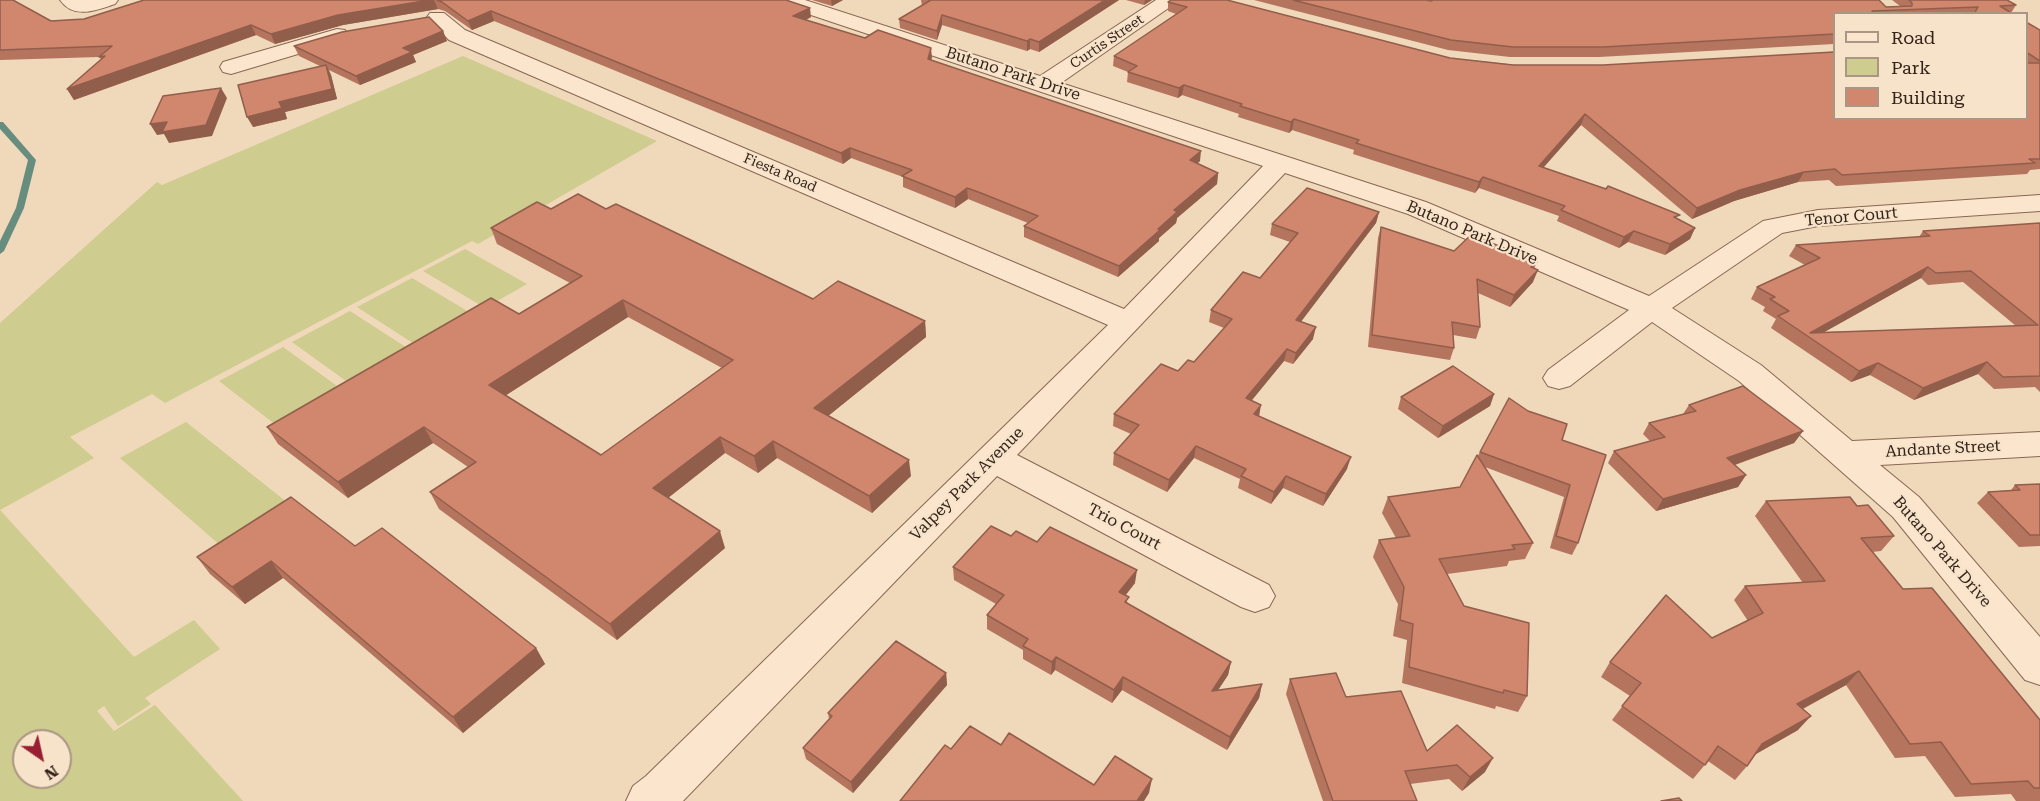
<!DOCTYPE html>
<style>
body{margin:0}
#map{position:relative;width:2040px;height:801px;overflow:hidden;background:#f0d8ba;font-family:"Roboto Serif",serif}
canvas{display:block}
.legend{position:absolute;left:1833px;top:12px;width:195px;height:108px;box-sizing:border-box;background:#f7e3ca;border:2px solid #a99684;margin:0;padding:8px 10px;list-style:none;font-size:18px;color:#35231a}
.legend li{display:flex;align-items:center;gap:12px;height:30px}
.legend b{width:30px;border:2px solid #a99684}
.north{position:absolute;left:12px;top:729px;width:60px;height:60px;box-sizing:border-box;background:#f7e3ca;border:2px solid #a99684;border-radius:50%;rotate:146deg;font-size:16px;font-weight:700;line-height:24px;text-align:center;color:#35231a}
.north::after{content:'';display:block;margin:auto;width:21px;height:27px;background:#992033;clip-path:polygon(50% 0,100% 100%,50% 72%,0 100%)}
</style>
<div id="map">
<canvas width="2040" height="801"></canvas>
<ul class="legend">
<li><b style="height:8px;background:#fbe6cd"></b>Road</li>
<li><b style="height:16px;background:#cecc8e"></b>Park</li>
<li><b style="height:16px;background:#d1876d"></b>Building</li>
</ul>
<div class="north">N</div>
</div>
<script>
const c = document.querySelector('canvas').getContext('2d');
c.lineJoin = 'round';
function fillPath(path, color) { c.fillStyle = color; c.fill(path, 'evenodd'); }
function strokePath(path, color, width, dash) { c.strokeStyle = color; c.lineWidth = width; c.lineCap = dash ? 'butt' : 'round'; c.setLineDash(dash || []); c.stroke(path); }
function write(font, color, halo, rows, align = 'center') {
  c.font = font + ' "Roboto Serif",serif'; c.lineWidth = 4.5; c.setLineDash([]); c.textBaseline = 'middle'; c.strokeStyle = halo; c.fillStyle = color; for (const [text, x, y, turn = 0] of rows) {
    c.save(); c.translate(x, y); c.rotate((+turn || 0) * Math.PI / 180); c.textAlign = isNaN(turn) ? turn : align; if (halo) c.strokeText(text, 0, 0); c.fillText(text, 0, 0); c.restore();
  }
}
fillPath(new Path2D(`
 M463,56l194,85 -179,103 -6,-3 -307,162 -13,-9 -82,43 24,21 -94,52 134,147 60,-37 26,29 -75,49 6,6 -33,22 -14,-20 -7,5 17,20 41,-26 88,96h-243v-478l157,-141 5,3zM24,741h36v36h-36z
 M465,249l62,35 -42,24 -62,-37z
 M412,278l62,37 -55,32 -62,-40z
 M350,311l62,40 -59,35 -61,-44z
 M283,347l61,44 -64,37 -61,-47z
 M186,422l102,81 -68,42 -100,-87z`), '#cecc8e');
fillPath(new Path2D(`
 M0,122h3l33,38 -12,48 -20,43 -4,3v-13l16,-33 12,-48 -28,-31z`), '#668d7e');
const minor = new Path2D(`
 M60,0h58l-3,4c-18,6 -41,16 -55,-4z
 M775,0h30l235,76 116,-76h24l-119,83 365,119 223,94 114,-75 55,-11 222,-15v16l-222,15 -36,7 -110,75 89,57 91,76 188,-9v24l-160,9 39,32 121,140v48l-15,-5 -132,-163 -154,-136 -87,-59 -82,64 -11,3 -11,-3 -5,-8 5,-8 81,-60 -221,-96 -123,-41 -268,282 252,130 6,11 -6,11 -14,5 -14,-5 -244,-131 -314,325h-57l7,-15 13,-10 462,-451 -659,-285 -22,-23 3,-4h14l21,17 659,279 139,-143 -485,-162z
 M337,29l8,1 3,5 -3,5 -114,34 -8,-2 -3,-5 3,-5z`);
strokePath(minor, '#876753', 2);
fillPath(minor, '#fbe6cd');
fillPath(new Path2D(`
 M0,0l51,21 33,-2 59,-19h643l25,17 -5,3 59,18 66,10v12l269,101 -3,3 21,9 -1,11 -40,34 -1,5 -17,15v3l-41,36 -94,-40v-11l4,-3 -60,-24 -13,9 -52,-21v-10l-52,-19 -8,6 -349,-143 -22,9 -27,-19 -7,-2 -95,16 -68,19 -19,-9 -182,65 -7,-11 34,-30 -2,-2 -99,3z
 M812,0h31l-11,6z
 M921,0h198l-80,52 -9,-3 -3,2 -85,-26 -5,15 -37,-12 -1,-9 23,-13z
 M1126,0h26l-8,5z
 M1254,0h172l5,1 455,6 14,-1 -8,-6h115l9,5 -5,8 2,1h-179v30l-235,13h-89l-62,-7z
 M1168,2l282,56 576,60v-96l14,8v139l-10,1 -3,4 -191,12 -7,-6 -31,2 -64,19 -42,18 -111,-94 -38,43 135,51 17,9 -5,11 -25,16 -37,-13 -9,6 -62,-27 2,-5 -80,-28 -4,5 -122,-39 1,-4 -62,-20 -3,3 -51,-16 1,-3 -57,-19 -4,3 -51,-16 1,-10 -15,-6 1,-10 62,-42 -8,-3z
 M443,31l4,10 -34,14 3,7 -56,23 -31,-15 2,5 6,24 -52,13 2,7 -34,8 67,-61 -21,-10 -5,-10z
 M551,209h55l207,90 112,22 1,16 -98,79 83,60 -39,37 -95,-55 -19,15 -33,-20 -57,45 57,50 -108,92 -178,-131 -9,-17 38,-25 -35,-24 -85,55 -70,-54 -11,-17 252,-113 51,-31 -73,-39 -6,-16zM628,317l94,51 -121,87 -95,-60z
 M1379,212l-3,11 -75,98 12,18 -20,25 -9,-3 -33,39 8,17 88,52 -24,37 -40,-18 -12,16 -33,-16 2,-9 -46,-21 -27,34 -54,-27 1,-12 17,-19 -18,-8 1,-12 80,-52 30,-34 -15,-6 2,-12 49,-32 30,-36 -20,-7 2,-11z
 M2040,223v169l-5,-5 -41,2 -16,-15 -64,26 -44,-25 -19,7 -80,-54 5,-9 -13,-8 2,-4 -14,-8 6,-12 48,-22 -16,-9 7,-11 123,-8 4,-6zM1921,278l7,7 35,-3 53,44 -192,6z
 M1381,227l73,24 21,-15 62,26 -3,7 -1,13 -23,25 -32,-14 2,34 -4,12 -23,-4 1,13 -4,12 -82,-13 10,-109z
 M1494,394l-4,12 -52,32 -40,-29 3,-12z
 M1689,405l114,26 -9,12 -59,22 11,10 -8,12 -82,24 -48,-48 6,-12 36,-10 -7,-7 6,-11 34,-9z
 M1562,440l44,15 -28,88 -6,12 -22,-7 14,-51 -79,-30 48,76 -8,16 -16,2 -2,5 -60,8 17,32 63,90 -9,16 -22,-6 -1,3 -93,-26 5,-43 -14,-4 5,-32 -25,-47 6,-17 17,-2 -14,-25 6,-16 72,-10 20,-35z
 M2040,484v62l-21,1 -42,-44 11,-11 23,-2 4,-5z
 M1766,501l91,5 37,30 -13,15 -9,1 31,37 137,131v81h-24l-5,-7 -56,3 -30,-41 -30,2 -49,-73 -43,24 -5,21 -44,25 -7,11 -12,14 -27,-19 -15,18 -81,-59 18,-24 -29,-19 9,-15 102,-24 36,-17 -14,-21 11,-14 58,-3 -48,-67z
 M1011,536l26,6 98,41 -10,13 3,8 103,58 -3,13 -10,15 44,-6 -3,14 -32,52 -105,-60 -10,13 -57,-33 -4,5 -28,-16v-9l-36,-21v-14l9,-11 -42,-24 -1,-13z
 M355,546l181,102 9,16 -82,69 -180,-155 -38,26 -35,-30 -13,-17z
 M946,673l1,12 -94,108 -47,-34 -3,-11 26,-29 -1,-6z
 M1290,679l56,18 81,54 58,21 -23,19 -13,-12 -39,5 7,17h-94l-37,-107z`), '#b4745e');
fillPath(new Path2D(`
 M430,0h4l4,9 -95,16 -68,19 -4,-10 67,-19z
 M831,0h12l-11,6z
 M1105,0h14l-80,52v-10z
 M1145,0h7l-8,5z
 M810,8l1,9 -16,9 -2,-10z
 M491,11l3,10 -22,9 -4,-9z
 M942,15v10l-5,15v-9z
 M251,25l5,10 -182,65 -7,-11z
 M443,31l4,10 -34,14 3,7 -56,23 -4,-9 47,-28z
 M1030,39v10l-3,2v-10z
 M931,48l1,10 -4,11v-10z
 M326,65l5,10 6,24 -52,13 2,7 -34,8 -6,-10 32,-15z
 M1184,85l-2,10 -4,3 1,-10z
 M221,88l6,10 -15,38 -43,7 -5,-9 -7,1 -7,-11z
 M1585,114l-4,11 -46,52 4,-11z
 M1294,119l-2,11 -3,3 2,-11z
 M850,148l1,10 -8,6 -2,-11z
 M1201,151l-1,10 -12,10 2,-11z
 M1804,172l-6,10 -64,19 -42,18 5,-11 43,-18z
 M1218,173l-1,11 -40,34 -1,5 -17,15v3l-41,36 1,-11 55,-56z
 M1483,177l-4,11 -4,5 4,-11z
 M967,188l1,11 -13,9v-11z
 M1379,212l-3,11 -82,108 2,-11z
 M1695,228l-5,11 -25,16 5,-11z
 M1634,231l-6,11 -9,6 5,-11z
 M1928,267l-7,11 -109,61 -2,-6z
 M1538,270l-5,12 -23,25 4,-12z
 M623,300l5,17 -131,84 -8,-16z
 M925,321l1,16 -109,88 -3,-17z
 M1316,327l-3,12 -20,25 3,-11z
 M1287,349l-3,12 -40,49 2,-12z
 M1987,362l-9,12 -64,26 9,-12z
 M1878,363l-8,12 -19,7 8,-11z
 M1494,394l-4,12 -52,32 5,-12z
 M1261,405l-2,12 -5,-3z
 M424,427l9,16 -85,55 -10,-16z
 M1803,431l-9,12 -74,27 7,-12z
 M720,437l5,16 -66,52 -6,-17z
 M773,441l4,17 -19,15 -4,-17z
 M1196,446l-2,12 -27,34 2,-12z
 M1351,457l-4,12 -24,37 3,-12z
 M909,460l2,16 -39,37 -3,-17z
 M1746,475l-8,12 -82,24 7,-12z
 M1286,476l-3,12 -12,16 3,-12z
 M720,531l5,17 -108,92 -7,-16z
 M271,561l12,17 -38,26 -13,-17z
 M1137,570l-2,13 -18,23 2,-14z
 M536,648l9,16 -82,69 -10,-16z
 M1056,657l-1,13 -4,5 1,-13z
 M1231,662l-3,13 -19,29 3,-13z
 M1859,671l-13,14 -61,33 12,-14z
 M946,673l1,12 -94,108 -2,-11z
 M1123,677l-1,13 -10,13 2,-13z
 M1262,684l-3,14 -32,52 3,-13z
 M1811,716l-13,14 -49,28 13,-14z
 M1493,758l-8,14 -23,19 8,-14z
 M1152,779l-3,14 -5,8h-7z`), '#925e4c');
const building = new Path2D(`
 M0,0h13l38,21 33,-2 60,-19h286l-92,15 -67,19 -20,-9 -184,64 38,-33 -6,1 13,-11 -112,4z
 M437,0h349l24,8 -17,8 72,22 13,-8 53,18 -3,11 273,92 -11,9 28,13 -44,37 3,2 -19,17 2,1 -41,36 -95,-40 14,-10 -57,-23 -14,-5 -12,9 -53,-21 10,-6 -62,-22 -9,5 -350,-142 -23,10 -26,-19z
 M929,0h176l-66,42 -9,-3 -3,2 -85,-26 -5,16 -38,-12 32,-19z
 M1171,0h56l223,58 63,7h90l231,-13v66h192v-55h14v96h-11l6,4 -193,12 -7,-6 -31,3 -64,18 -43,18 -112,-94 -46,52 67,23 2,-3 72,29 -6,2 21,11 -25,16 -36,-13 -10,6 -63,-27 4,-4 -82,-29 -4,5 -123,-39 3,-3 -65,-21 -3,3 -51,-16 2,-2 -58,-19 -5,3 -51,-16 9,-6 -23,-10 73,-49 -19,-5z
 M1293,0h133l5,1 2,-1h446l7,7 26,-1v-3l-3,-3h98l9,5 -16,1 13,8h-39l4,-7 -106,4 3,3h-41v20l-231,13h-90l-62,-7z
 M429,17l14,14 -40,17 9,4 -56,24 -62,-30 48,-14z
 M2026,22l14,8v31l-14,-9z
 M326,65l6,24 -53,13 3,6 -35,9 -9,-32z
 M221,88l-15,37 -44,7 5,-10 -17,2 13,-28z
 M1307,188l72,24 -83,108 20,7 -20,26 -9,-4 -41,49 15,7 -7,9 97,43 -25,37 -40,-18 -12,16 -33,-16 5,-7 -50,-23 -27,34 -55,-27 25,-28 -25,-11 47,-50 17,7 10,-11 6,2 38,-43 -21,-9 32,-38 17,6 38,-45 -26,-9z
 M578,194l28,15 10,-5 197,95 25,-18 87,40 -111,87 95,52 -40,36 -96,-55 -19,15 -34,-19 -67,51 67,43 -110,93 -180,-132 46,-30 -52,-35 -86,55 -71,-55 224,-129 28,16 63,-38 -91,-48 46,-26 14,7zM623,300l110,60 -132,95 -112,-70z
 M2040,223v153l-37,1 -16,-15 -64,26 -45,-25 -19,8 -81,-55 11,-5 -19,-12 5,-2 -18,-10 63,-29 -24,-13 134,-9 -7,-5zM1928,267l8,6 35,-2 67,54 -228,8z
 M1381,227l73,24 20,-19 1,4 62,26 -6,5 7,3 -24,25 -37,-16 3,48 -28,-5 2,26 -82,-13z
 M1453,366l41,28 -51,32 -42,-29z
 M1743,386l60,45 -76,27 19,17 -83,24 -49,-48 51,-14 -16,-14 47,-12 -7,-6z
 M1509,398l19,13 39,13 -5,16 44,15 -28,88 -22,-7 14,-51 -90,-33z
 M1477,455l56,88 -21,2 3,4 -76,10 25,47 65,17 -2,73 -23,-6 -1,3 -94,-26 4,-43 -13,-4 4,-33 -25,-47 31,-4 -22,-39 72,-10z
 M2040,484v51h-10l-42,-43 32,-2 -5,-5z
 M291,497l64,49 27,-18 154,120 -83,69 -182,-156 -39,26 -35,-30z
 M1850,497l7,9 11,-1 26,31 -33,2 42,51 29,-1 108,132v68h-6l-6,-7 -57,3 -30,-42 -31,2 -51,-73 -62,33 14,12 -49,28 -15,22 -29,-20 -13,19 -83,-59 19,-23 -31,-21 56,-67 46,43 51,-25 -18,-27 80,-5 -59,-80z
 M991,526l20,10 5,-5 21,11 13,-15 87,43 -18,22 10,5 -4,5 106,60 -19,29 50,-7 -32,53 -107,-60 -9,13 -58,-33 -4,5 -29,-16 5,-7 -41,-24 17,-20 -51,-28z
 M896,641l50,32 -95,109 -48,-34 29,-32 -4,-3z
 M1336,673l10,24 55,-6 26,60 30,-26 36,33 -23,19 -13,-12 -52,6 12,30h-84l-43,-122z
 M970,726l31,19 8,-12 85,52 21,-29 37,23 -15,22h-237l45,-56 6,4z
 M1679,798l3,3h-21z`);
fillPath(building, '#d1876d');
strokePath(building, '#925e4c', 1.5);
write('14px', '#35231a', '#f7e3ca', [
 ["Curtis Street",1107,42,-34],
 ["Fiesta Road",780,173,23]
]);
write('16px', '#35231a', '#f7e3ca', [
 ["Butano Park Drive",1013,74,18],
 ["Tenor Court",1851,217,-5],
 ["Butano Park Drive",1472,233,23],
 ["Andante Street",1943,449,-3],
 ["Valpey Park Avenue",967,484,-45],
 ["Trio Court",1124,527,28],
 ["Butano Park Drive",1942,552,49]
]);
</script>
